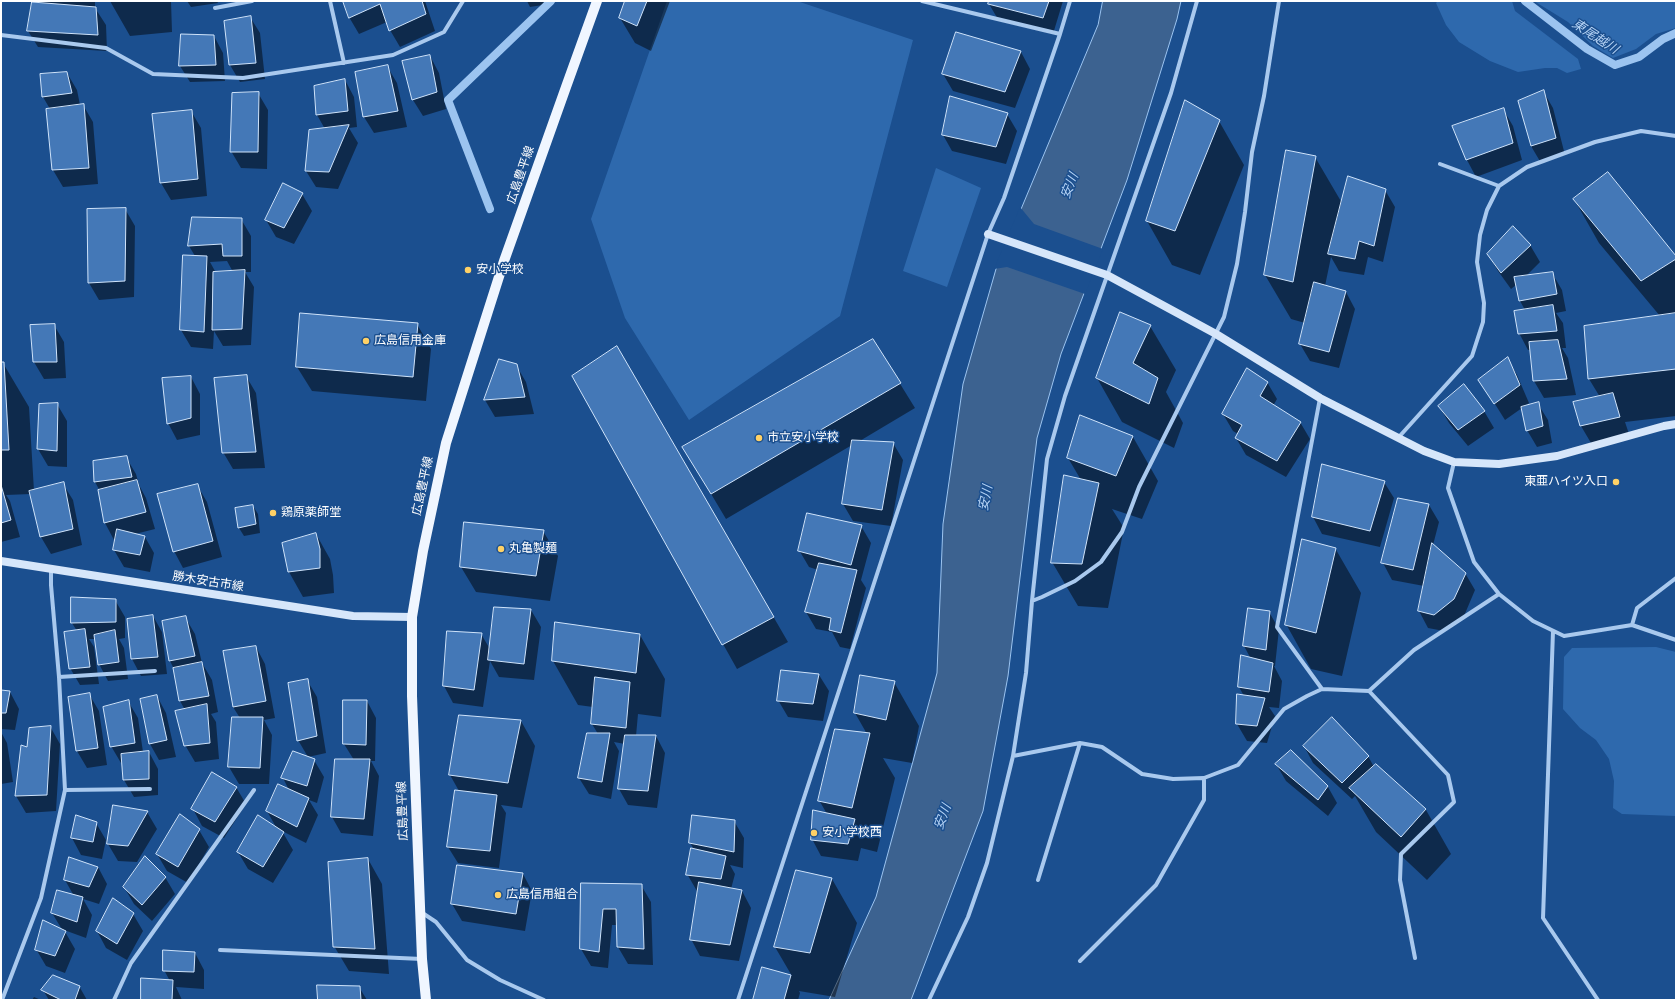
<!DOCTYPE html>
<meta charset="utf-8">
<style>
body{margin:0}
#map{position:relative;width:1677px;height:1001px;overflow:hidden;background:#1b4f8f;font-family:"Space Grotesk",sans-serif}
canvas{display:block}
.frame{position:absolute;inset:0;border:2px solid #fff;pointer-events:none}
</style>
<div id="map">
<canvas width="1677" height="1001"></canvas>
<div class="frame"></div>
</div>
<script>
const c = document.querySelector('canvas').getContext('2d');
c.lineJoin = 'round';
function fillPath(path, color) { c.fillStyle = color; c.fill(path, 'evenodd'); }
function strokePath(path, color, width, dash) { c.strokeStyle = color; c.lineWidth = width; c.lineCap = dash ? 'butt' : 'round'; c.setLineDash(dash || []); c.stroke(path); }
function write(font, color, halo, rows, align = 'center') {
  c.font = font + ' "Space Grotesk","Noto Sans JP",sans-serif'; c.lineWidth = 3; c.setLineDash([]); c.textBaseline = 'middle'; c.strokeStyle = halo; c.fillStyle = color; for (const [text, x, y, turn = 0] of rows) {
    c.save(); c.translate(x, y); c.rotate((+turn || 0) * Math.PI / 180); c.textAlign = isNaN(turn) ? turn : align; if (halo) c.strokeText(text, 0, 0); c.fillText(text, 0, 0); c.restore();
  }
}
fillPath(new Path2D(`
 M667,1h130l116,39 -73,276 -151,104 -64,-102 -34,-99z
 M1438,1h74l3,10 63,48 3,10 -14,4 -10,-5h-12l-27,4 -28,-11 -31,-19 -13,-17 -10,-22z
 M1534,1h142v27l-20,6 -20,15 -23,9 -20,-12 -25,-24z
 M936,168l45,20 -34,99 -44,-16z
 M1656,647l20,5v164l-54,-2 -9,-6 1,-27 -5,-22 -13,-19 -16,-12 -17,-19 1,-52 8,-9z`), '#2e69ad');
const water = new Path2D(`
 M1103,1h78l-4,18 -50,161 -66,174 -24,84 -29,238 -25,135 -72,189h-82l47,-103 61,-224 6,-149 20,-140 33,-115 102,-244z`);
fillPath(water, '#3c6290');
strokePath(water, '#9cc4f0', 1);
fillPath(new Path2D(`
 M1020,207l14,17 69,25 -18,45 -78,-27 -13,2z`), '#1b4f8f');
fillPath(new Path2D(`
 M35,1h60v7l11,17 1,26 -69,-4 -10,-16 9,-27z
 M110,1h61l1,31 -42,4z
 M187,1h30l1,2 -27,4z
 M344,1h81l10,30 -35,16 -10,-17 -3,-8 -28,12 -10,-17z
 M527,1h28v2l-25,4z
 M626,1h44l-19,50 -16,-8 -15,-25z
 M990,1h73l-10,33 -54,-13 -10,-17z
 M250,17l10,16 5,46 -25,3 -10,-17 -5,-43z
 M957,33l64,19 9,17 -15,39 -62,-17 -10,-17z
 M214,36l9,17 2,28 -35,1 -10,-16z
 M430,56l9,17 7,36 -23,7 -10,-16z
 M387,66l10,17 10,44 -33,6 -10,-16z
 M67,73l10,17 3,15h3l10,17 5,62 -35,3 -10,-17 -3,-61 -7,-12z
 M345,80l9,17 3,30 -8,1 9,15 -20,46 -22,-2 -10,-16 19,-42 -8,-14z
 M1543,91l10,17 12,47 -24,8 -10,-17 -12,-45z
 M258,93l10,17 -1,59 -26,-1 -10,-17z
 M1503,109l10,17 9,34 -46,17 -9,-17 -13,-34z
 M191,111l10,17 6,68 -36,4 -10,-17z
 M1007,114l10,17 -11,33 -54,-13 -9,-16z
 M1219,121l25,44 -44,110 -28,-10 -25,-44z
 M1315,157l27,46 43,-13 10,17 -12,55 -15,-5 -4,18 -25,-4 -8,-14 -6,29 21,6 9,17 -16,59 -29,-7 -10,-17 5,-21 -14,-4 -26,-44z
 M283,184l19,10 10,17 -18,33 -18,-7 -10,-17z
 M1574,199l102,59v158l-51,6 4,12 -38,9 -10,-17 -7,-23 26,-6 -11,-18 71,-63 -61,-73z
 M125,209l10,17 -1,71 -35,3 -10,-17 -1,-73z
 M241,219l10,17v36h-6l9,15 -3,58 -28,1 -9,-15 -1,18 -22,-2 -10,-17 14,-74 -6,-10zM227,261l6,11 -17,1 -6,-11z
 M1530,245l10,17 -15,15 27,-4 10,17 4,21 -10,2 7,10 3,25h-4l6,10 8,37 -32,3 -10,-17 -3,-31h-3l-9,-17 6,-23 -5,-9 -4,-16 -5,4 -13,-18 -10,-17z
 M417,324l14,25 -5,52 -114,-10 -15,-24z
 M54,325l10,17 2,36 -22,1 -10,-17z
 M1150,326l26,44 -10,22 17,31 -9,25 -52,-26 -25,-44z
 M873,340l42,68 -57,34 35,1 10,17 -12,66 -38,-5 -10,-17 9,-59 -126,74 -28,-47z
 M617,347l171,295 -51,27 -14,-25z
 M1507,358l10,17 12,28 -7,5 16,-4 10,16 4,23 -15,4 -10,-17 -5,-22 -17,12 -25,-40z
 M500,360l16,5 10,17 8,32 -39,3 -10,-17z
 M1,363h2l26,44 5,84 29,-7 10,16 9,45 -31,9 -10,-17 -10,-43 -25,1 4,6 10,36 -19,5z
 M246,376l10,17 9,75 -32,1 -10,-17z
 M191,377l9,17v41l-23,5 -9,-17z
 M1267,382l10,17 -4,7 27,16 10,17 -24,38 -40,-22 -10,-17 2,-4 -5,-3 -10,-17z
 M40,404h17l10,17v46l-19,-1 -10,-17z
 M1439,406l45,5 10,17 -26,18 -19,-23z
 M1133,437l25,44 -16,38 -30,-10 12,19 -16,80 -30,-2 -26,-44 29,-82 -13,-22z
 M126,457l10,17 3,11 7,13 9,31 -20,5 10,3 9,16 -4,19 -26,-5 -10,-17 2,-11 -2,1 -9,-17 -6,-32h1l-5,-9 -1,-20z
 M1384,482l10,16 -14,49 -58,-13 -9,-17z
 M197,485l10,17 15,55 -39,11 -9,-17z
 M1398,499l31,6 10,17 -6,23 32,28 10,17 -11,26 -20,15 -16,-3 -9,-17 5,-25 -32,-6 -9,-17z
 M253,506l5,8 2,19 -16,3 -5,-8 -3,-19z
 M861,526l10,17 -10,37 5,8 -16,61 -10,-2 -8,-15 -16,-3 -10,-17 12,-42 -9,-3 -10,-17z
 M543,531l15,25 -8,45 -74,-9 -15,-25z
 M316,534l14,25 3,16 1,18 -31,4 -14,-25z
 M1335,548l26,45 -19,83 -31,-7 -25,-45z
 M115,600l10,17v21l-6,1 5,9 4,31 -20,2 -9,-17 -4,-25h-6l5,8 5,37 -19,1 -10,-17 7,-37 -5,-8z
 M531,610l10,17 -7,53 -35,-3 -9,-16 -7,46 -30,-4 -9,-17 37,-52 9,15z
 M1269,612l10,17 -4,37h-1l8,15 -3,27 -10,-1 6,9 -8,27 -20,-2 -10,-17 7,-28 -5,-9 12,-28 -7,-13z
 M153,616l9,16 5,42 -26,2 -9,-17z
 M185,617l10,17 7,29 10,17 6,32 -7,2 5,8 3,37 -24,3 -10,-17v-35l-5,-9 -6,-32 -4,-8z
 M640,635l25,44 -4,38 -23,-3 -2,22h20l9,17 -8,55 -29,-3 -9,-16 6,-45 -11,-2 5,9 -8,48 -22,-5 -10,-16 19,-44 -6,-10 1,-17 -15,-2 -25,-44z
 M256,647l9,17 10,54 -11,2 8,15 -3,49h-30l-10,-17 11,-49 -7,-11z
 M819,675l10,16 -6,30 -35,-4 -10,-17z
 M307,680l10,17 9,56 -18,4 -10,-17z
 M894,682l25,44 -7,37 -29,-5 12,20 -18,74 -16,-4 -3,13 -37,-5 -9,-17 15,-25 -8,-14 48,-66 -12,-21z
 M1,691l9,1 9,17 -4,21 -14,-1z
 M89,694l10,17 8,54 -20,3 -10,-17 -8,-53z
 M157,696l9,17 10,44 -17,3 -9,-16z
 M128,701l10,17 5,34h6l9,17v26l-24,2 -10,-17 -1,-17h-2l-10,-17z
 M367,701l9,17 -1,43h-4l8,15 -6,60 -32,-3 -9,-16 22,-57 -10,-16z
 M521,721l14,25 -13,62 -21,-3 5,8 -7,55 -41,-5 -10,-16 11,-56 -9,-16z
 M51,728l9,16 -4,67 -30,2 -10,-17 6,-49 6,1z
 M1,732l6,11 6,39 -12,2z
 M1304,746l64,10 6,11 2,-2 50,45 25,44 -24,26 -51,-48 -21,-36 -3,3 -39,-36z
 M314,760l10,17 -7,26 -8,-3 9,15 -12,28 -24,-12 11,19 -20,33 -25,-14 -10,-17 39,-23 -10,-18 22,-21 -6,-12z
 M1276,764l52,23 9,16 -9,13 -42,-35z
 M236,787l10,17 -22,34 -22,-12 -9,-17z
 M114,806l33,6 10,17 -20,33 -19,-1 -10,-17z
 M734,821l10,17 -1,30 -13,-3 5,9 -4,15 11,2 9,17 -12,53 -39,-5 -9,-17 8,-48h-2l-10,-17 7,-24 -4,-8z
 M96,823l10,17 -4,19 -21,-4 -9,-17z
 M199,830l10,17 -21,36 -21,-12 -10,-17z
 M368,859l14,25 7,90 -40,-3 -15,-25z
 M98,867l9,17 -8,20 -16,-5 9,16 -6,23 -22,-8 11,19 -10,24 -19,-7 -10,-17 27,-18 -11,-18 22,-17 -9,-16z
 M523,874l9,17 -7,40 -63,-10 -10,-17z
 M165,877l10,17 -23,27 -18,-17 -10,-17z
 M832,879l25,44 -22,74 -36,-6 1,2 -2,7h-44l8,-31 30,7 -17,-29z
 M582,884l59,1 10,17 2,63 -25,-1 -10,-17 -1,-22h-5l-4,43 -17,-2 -10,-17z
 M133,914l10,17 -16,29 -21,-12 -9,-17z
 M195,953l9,17v19l-28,-2 6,13h-40l28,-19 -6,-11z
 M79,986l8,14h-38l-6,-10z
 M359,987l8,13h-48z
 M34,997l7,3h-9z`), '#0007');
strokePath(new Path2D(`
 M1525,1l62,48 28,16 24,-8 24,-18 13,-6
 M490,209l-42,-109 103,-99`), '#9cc4f0', 8);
const building = new Path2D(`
 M343,1h79l4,13 -37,17 -9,-27 -31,14z
 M625,1h22l-10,25 -18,-8z
 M989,1h60l-6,17 -55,-14z
 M32,2l64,5 2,28 -71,-4z
 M251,16l5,47 -27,2 -5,-44z
 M956,32l65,19 -16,41 -63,-18z
 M181,34l33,1 2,30 -37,1z
 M430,55l7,37 -25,8 -10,-39z
 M388,65l10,46 -35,6 -8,-45z
 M67,72l5,21 -30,4 -2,-23z
 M345,79l3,32 -32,4 -2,-29z
 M1544,90l12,48 -25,8 -13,-45z
 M259,92l-1,60h-28l2,-59z
 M950,96l58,17 -12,34 -54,-12z
 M1185,100l35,20 -45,111 -29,-10z
 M84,104l5,64 -37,2 -6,-61z
 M1504,108l9,35 -47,17 -14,-34z
 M192,110l6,69 -38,4 -8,-69z
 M349,125l-20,47 -24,-1 4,-41z
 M1286,150l30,6 -23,126 -29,-7z
 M1608,172l68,84v3l-35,22 -68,-82z
 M1348,176l38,13 -12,57 -15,-5 -4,18 -27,-5z
 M283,183l20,10 -19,35 -19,-8z
 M126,208l-1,73 -37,2 -1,-74z
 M192,217l50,1v38h-19l-1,-12 -34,2z
 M1513,226l18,19 -30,28 -14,-19z
 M183,255l24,1 -3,76 -24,-2z
 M245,270l-3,59 -30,1 1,-58z
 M1553,272l4,22 -38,7 -5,-24z
 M1314,282l32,9 -17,61 -30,-8z
 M1553,305l4,26 -39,3 -4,-23z
 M1120,312l31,13 -18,38 25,15 -9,26 -53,-26z
 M300,313l118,10 -5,54 -117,-10z
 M1676,313v56l-88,10 -4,-53z
 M55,324l2,38h-24l-3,-37z
 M873,339l28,44 -190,111 -29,-47z
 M1558,340l9,39 -34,2 -4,-39z
 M617,346l157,271 -52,28 -150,-269z
 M1508,357l12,28 -26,19 -16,-24z
 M499,359l18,5 8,33 -41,3z
 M1,362h3l5,88h-8z
 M1247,368l21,14 -8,14 41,26 -24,39 -42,-23 7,-13 -20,-11z
 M247,375l9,77 -34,1 -8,-75z
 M191,376v42l-24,6 -5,-46z
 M1464,384l21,27 -27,19 -20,-24z
 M1613,393l7,24 -40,9 -7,-24z
 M1539,402l4,24 -17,5 -5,-24z
 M58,403l-1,48 -20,-2 2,-45z
 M1080,415l53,21 -17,40 -49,-18z
 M852,440l42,2 -12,68 -40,-6z
 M127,456l5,21 -38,5 -1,-21z
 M1322,464l63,17 -15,50 -58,-14z
 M1064,475l35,8 -17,81 -31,-1z
 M137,480l9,32 -42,11 -6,-33z
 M64,482l9,47 -33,8 -11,-46z
 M198,484l15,57 -40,11 -16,-58z
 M1,485l10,35 -10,3z
 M1398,498l31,6 -16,66 -32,-7z
 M253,505l3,19 -18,4 -3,-20z
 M807,513l55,12 -11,40 -53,-14z
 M464,522l80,8 -8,46 -76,-9z
 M117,529l28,7 -5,19 -27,-5z
 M316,533l4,16v19l-32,4 -6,-29z
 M1302,539l34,9 -20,85 -31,-8z
 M1432,543l34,30 -12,26 -20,16 -16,-4z
 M819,563l38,7 -16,63 -12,-3 2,-12 -26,-6z
 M71,597l45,2v23l-45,1z
 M494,607l37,2 -7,55 -36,-4z
 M1248,608l22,3 -4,39 -23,-4z
 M153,615l5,42 -27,2 -4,-40z
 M186,616l9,40 -26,5 -7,-40z
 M555,622l85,12 -4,39 -84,-12z
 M85,629l5,38 -21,2 -5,-37z
 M115,630l4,32 -21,3 -4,-30z
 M447,631l35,2 -8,57 -31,-4z
 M256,646l10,55 -33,6 -10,-56z
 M1241,655l32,8 -4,29 -31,-5z
 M202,662l7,34 -30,5 -6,-33z
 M781,670l38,4 -6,30 -36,-3z
 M860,675l35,6 -9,39 -32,-7z
 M595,677l35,5 -4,46 -35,-4z
 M308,679l9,57 -20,5 -9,-58z
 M1,690l9,1 -4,22h-5z
 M90,693l8,55 -22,3 -8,-54z
 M1237,694l28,4 -8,28 -21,-2z
 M157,695l10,45 -18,4 -9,-45z
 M129,700l6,43 -25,4 -7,-40z
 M343,700h24l-1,45 -23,-1z
 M207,704l3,39 -26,3 -9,-35z
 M459,715l62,5 -13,63 -59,-8z
 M232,717h31l-3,51 -32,-1z
 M1332,717l37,39 -27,27 -39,-37z
 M51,726l-4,69 -32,1 6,-51 6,2 2,-19z
 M835,729l35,4 -18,75 -34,-7z
 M587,733h23l-8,49 -24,-4z
 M625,735h31l-8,56 -30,-2z
 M1291,750l37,36 -10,14 -43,-36z
 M149,751v28l-26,1 -2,-26z
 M293,751l22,8 -8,27 -26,-8z
 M335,759h35l-6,60 -33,-2z
 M1376,764l50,45 -25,28 -52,-49z
 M212,772l25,15 -22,35 -24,-13z
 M278,784l31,14 -12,29 -31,-16z
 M455,790l42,5 -7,56 -43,-4z
 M113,805l35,6 -20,35 -21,-2z
 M813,810l42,9 -7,25 -37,-4z
 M180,814l20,15 -22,38 -22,-13z
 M76,815l21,7 -4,20 -22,-4z
 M258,815l26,17 -21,35 -26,-15z
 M692,815l43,5 -1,32 -45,-9z
 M691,848l35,8 -5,23 -35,-4z
 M145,856l21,21 -24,28 -19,-18z
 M69,857l29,10 -9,20 -25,-7z
 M368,858l7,91 -42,-2 -5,-85z
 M457,865l66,8 -7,41 -65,-10z
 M796,870l36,8 -22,75 -36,-6z
 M699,882l43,8 -12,55 -40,-5z
 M581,883l61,1 2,65 -27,-2 -1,-38h-13l-4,43 -19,-3z
 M57,890l26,7 -6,25 -26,-9z
 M113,898l21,15 -17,31 -21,-13z
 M43,920l23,11 -11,25 -20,-6z
 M163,950l32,2 -1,20 -31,-1z
 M762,967l29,8 -7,25h-31z
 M53,975l27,11 -5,14h-14l-20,-10z
 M141,978l32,2 -1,20h-31z
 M317,985l43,1 1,14h-43z`);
fillPath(building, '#4478b7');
strokePath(building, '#cfe3fa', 1);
strokePath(new Path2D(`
 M330,1l14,62
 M922,1l138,33
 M215,8l37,-7
 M1,35l105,13 47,26 90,4 150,-23 51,-23 19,-31
 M1440,164l59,22
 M1320,398l-43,229 45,62
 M1398,438l74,-82 11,-34 1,-19 -7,-41 3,-27 7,-25 12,-24 28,-19 68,-25 46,-11 35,5
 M1454,462l-6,26 26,74 25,32 34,27 31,15 68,-11 44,15
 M1032,601l10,-4 33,-16 26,-19 21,-30 17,-45 85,-170 13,-53 8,-52 7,-60 12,-56 15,-95
 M1632,625l5,-17 39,-30
 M1553,631l-10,287 55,82
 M59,677l96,-6
 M1369,691l79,84 6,27 -53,52 -1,26 15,78
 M1013,756l67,-13 22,4 40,27 31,5 31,-1 34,-13 46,-56 23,-13 15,-7 47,2 45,-41 85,-56
 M65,790l85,-1
 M1038,880l42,-137
 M421,912l15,10 31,38 33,20 44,20
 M220,950l202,9
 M1080,961l76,-76 48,-85v-22
 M2,1000l39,-102 24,-108 -6,-113 -8,-92v-16
 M114,1000l17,-37 123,-173
 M738,1000l250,-766 16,-36 56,-164 10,-33
 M929,1000l39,-83 19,-54 26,-107 13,-83 6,-72 15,-142 18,-63 106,-303 26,-92`), '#a9c9ee', 4);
strokePath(new Path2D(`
 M988,234l119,41 109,59 104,64 104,53 30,11 45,2 58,-8 107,-30 12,-2
 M1,561l352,55 59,1`), '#d6e6fa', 8);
strokePath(new Path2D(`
 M426,1000l-4,-41 -10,-263v-79l11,-66 23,-108 58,-182 62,-174 31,-86`), '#f0f6ff', 10);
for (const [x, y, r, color] of [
 [468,270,4,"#ffd166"],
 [366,341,4,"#ffd166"],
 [759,438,4,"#ffd166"],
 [1616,482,4,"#ffd166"],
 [273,513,4,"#ffd166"],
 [501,549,4,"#ffd166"],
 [814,833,4,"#ffd166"],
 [498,895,4,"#ffd166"]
]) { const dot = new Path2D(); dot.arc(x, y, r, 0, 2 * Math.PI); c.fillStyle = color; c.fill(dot); strokePath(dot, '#1b4f8f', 1.5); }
write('12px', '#fff', '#1b4f8f', [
 ["広島豊平線",521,175,-71],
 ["広島豊平線",423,486,-78],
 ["勝木安古市線",208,582,9],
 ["広島豊平線",403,811,-92]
]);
write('12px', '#fff', '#1b4f8f', [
 ["安小学校",476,270],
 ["広島信用金庫",374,341],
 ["市立安小学校",767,438],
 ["東亜ハイツ入口",1608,482,"right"],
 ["鶏原薬師堂",281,513],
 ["丸亀製麺",509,549],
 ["安小学校西",822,833],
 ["広島信用組合",506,895]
], 'left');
write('italic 13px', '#b5d3f5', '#1b4f8f', [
 ["東尾越川",1595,37,33],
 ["安川",1070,186,-68],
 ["安川",986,498,-79],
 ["安川",943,817,-69]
]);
</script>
